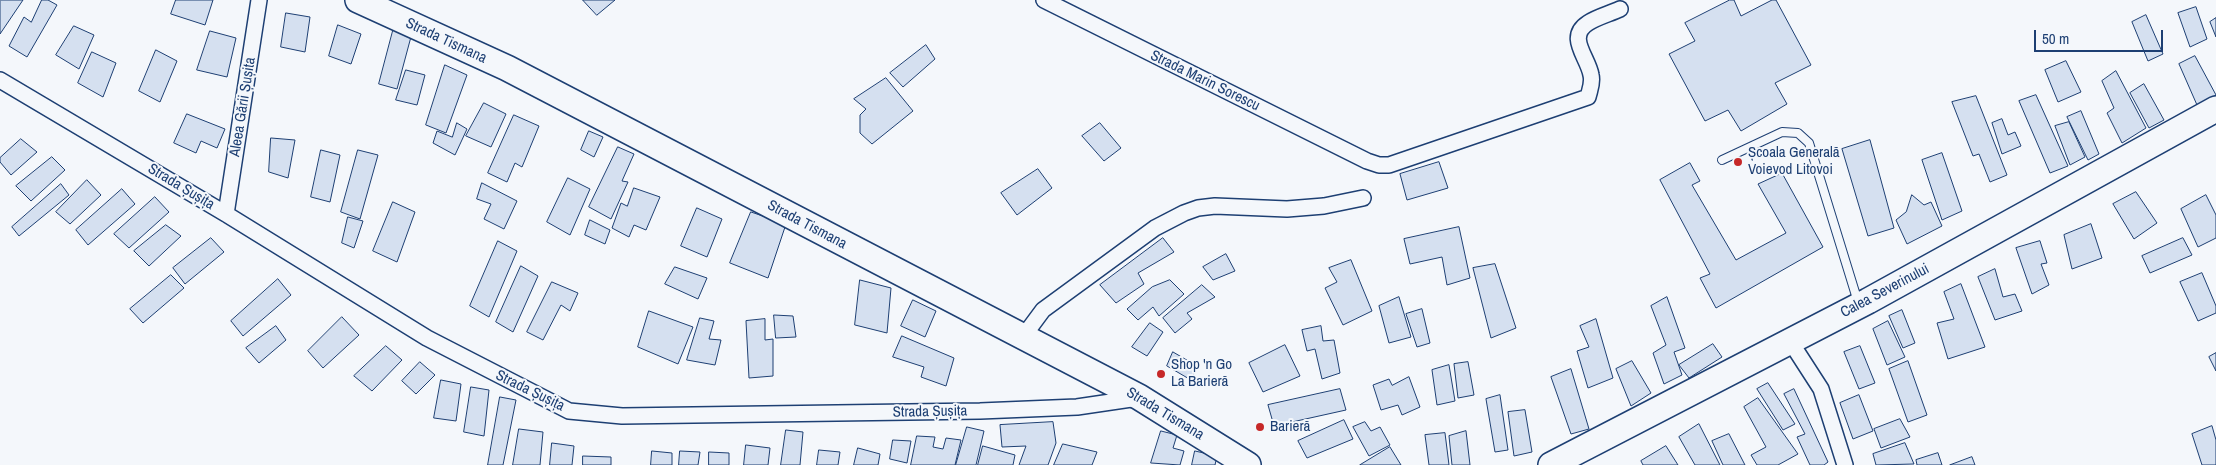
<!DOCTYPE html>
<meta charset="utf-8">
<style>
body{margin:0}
#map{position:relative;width:2216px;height:465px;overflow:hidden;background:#f4f7fb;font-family:"Archivo Narrow",sans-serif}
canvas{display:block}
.scale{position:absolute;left:2034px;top:30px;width:129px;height:22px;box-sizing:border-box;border:2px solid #1d3f73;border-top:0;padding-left:6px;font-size:15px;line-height:18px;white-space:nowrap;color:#1d3f73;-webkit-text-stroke:4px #f4f7fb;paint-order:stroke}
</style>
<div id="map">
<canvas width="2216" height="465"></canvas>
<div class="scale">50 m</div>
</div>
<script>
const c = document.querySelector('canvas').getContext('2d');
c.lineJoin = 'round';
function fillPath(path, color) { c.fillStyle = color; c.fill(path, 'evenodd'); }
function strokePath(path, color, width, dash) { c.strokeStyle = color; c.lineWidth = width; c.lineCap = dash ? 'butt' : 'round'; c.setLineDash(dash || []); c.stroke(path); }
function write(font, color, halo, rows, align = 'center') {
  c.font = font + ' "Archivo Narrow",sans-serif'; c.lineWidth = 4; c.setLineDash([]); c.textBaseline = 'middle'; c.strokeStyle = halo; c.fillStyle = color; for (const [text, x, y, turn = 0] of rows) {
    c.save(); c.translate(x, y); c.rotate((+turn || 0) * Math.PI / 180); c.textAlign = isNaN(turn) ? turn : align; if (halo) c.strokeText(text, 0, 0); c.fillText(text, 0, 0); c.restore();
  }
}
const building = new Path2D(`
 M1,0h22l-23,34v-33z
 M42,0h6l9,5 -30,52 -18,-11 15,-29 7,5z
 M176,0h37l-8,25 -34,-11z
 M583,0h32l-18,15z
 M1730,0h4l7,16 31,-16h4l35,65 -36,18 12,21 -46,27 -13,-21 -23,11 -36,-67 26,-13 -10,-18z
 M2196,7l11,32 -17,8 -12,-34z
 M286,13l24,4 -5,35 -24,-5z
 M2146,15l17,39 -15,7 -16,-39z
 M2216,18v19l-6,-15z
 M338,25l23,9 -10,30 -22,-8z
 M74,26l20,9 -15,34 -23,-14z
 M394,27l18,6 -15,56 -18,-5z
 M210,31l26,7 -9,39 -30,-7z
 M926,45l9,14 -32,28 -13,-14z
 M156,50l21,11 -17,41 -21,-11z
 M92,52l24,11 -13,34 -25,-14z
 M2195,56l21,39 -19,10 -18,-41z
 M2066,61l15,31 -23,10 -13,-32z
 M445,65l22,10 -21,58 -20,-8z
 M406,70l19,5 -8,30 -21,-5z
 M2116,71l30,57 -24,15 -15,-30 7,-5 -12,-27z
 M886,78l27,33 -41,33 -12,-11v-18l6,-6 -12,-10z
 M2144,84l20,36 -15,8 -19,-35z
 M2036,95l32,71 -18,7 -31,-72z
 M1976,96l31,79 -17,7 -11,-28 -6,2 -21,-54z
 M484,103l22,11 -15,33 -25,-11z
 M2081,111l18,43 -11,6 -21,-43z
 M187,114l38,15 -8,19 -16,-7 -5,12 -22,-10z
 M514,115l25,11 -17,41 -7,-4 -8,19 -19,-9z
 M2002,119l6,16 7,-3 6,14 -19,8 -10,-31z
 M2069,122l16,35 -15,8 -15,-39z
 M457,123l10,6 -12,26 -22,-12 4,-12 15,6z
 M1100,123l21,25 -17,13 -22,-25z
 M589,131l14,6 -9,20 -13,-7z
 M271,138l24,2 -7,38 -19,-6z
 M21,139l16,13 -26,23 -11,-13v-4z
 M1870,140l24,88 -26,8 -26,-87z
 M618,147l16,7 -12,27 6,1 -17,37 -22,-12z
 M321,150l19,5 -10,47 -19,-5z
 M358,150l20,5 -18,64 -19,-7z
 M1942,153l20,58 -20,9 -20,-60z
 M52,157l13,13 -34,31 -15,-15z
 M1439,162l9,26 -41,12 -7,-26z
 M1690,163l10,18 -8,4 44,75 50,-27 -28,-49 24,-11 41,74 -107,61 -16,-30 10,-4 -50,-94z
 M1038,169l14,19 -35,27 -16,-22z
 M568,178l22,11 -20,46 -23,-13z
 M87,180l14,15 -31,29 -14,-12z
 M482,183l35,18 -13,28 -20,-10 7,-15 -14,-5z
 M61,184l8,11 -50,41 -7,-9z
 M634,188l26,9 -14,33 -12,-5 -5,12 -17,-9 9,-25 6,3z
 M122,189l13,15 -47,41 -12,-15z
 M2136,192l21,31 -23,16 -21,-35z
 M1912,195l12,10 7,-3 11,24 -35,18 -11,-24 10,-8z
 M2206,195l10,20v23l-18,9 -17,-38z
 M155,197l14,15 -40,36 -15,-14z
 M393,202l22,10 -18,50 -24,-11z
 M697,208l25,11 -15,38 -26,-11z
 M751,212l35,12 -18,54 -38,-15z
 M348,217l15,4 -9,27 -12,-5z
 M590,220l20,10 -5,14 -20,-9z
 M2091,224l11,34 -30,11 -8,-34z
 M166,225l15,11 -32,30 -15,-15z
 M1459,227l11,51 -23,7 -5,-28 -32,7 -6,-25z
 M211,238l13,14 -39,32 -12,-16z
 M1163,238l11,14 -36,21 6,11 -28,19 -16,-18z
 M2183,238l9,17 -42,18 -8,-17z
 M498,241l19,10 -28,66 -19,-11z
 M2040,241l7,22 -6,1 8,21 -17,9 -16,-46z
 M1226,254l9,17 -22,9 -10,-13z
 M1351,260l21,51 -29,14 -18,-37 12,-6 -8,-14z
 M1495,264l21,64 -25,10 -18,-70z
 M521,266l17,10 -25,56 -17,-10z
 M675,267l32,11 -9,21 -33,-15z
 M1995,269l8,28 12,-3 7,17 -27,9 -17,-43z
 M2202,273l14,33v7l-18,8 -18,-39z
 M171,275l13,13 -41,35 -13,-14z
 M278,279l13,16 -48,41 -12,-15z
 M860,280l31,8 -4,45 -32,-8z
 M1170,280l14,14 -25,22 -6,-9 -15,13 -11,-11 25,-22z
 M552,282l26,11 -8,18 -9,-6 -18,35 -16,-8z
 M1961,284l24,63 -37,12 -11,-36 17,-4 -10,-27z
 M1202,285l13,12 -28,16 5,6 -17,14 -12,-15z
 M1399,297l12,40 -22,6 -10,-37z
 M1667,297l18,51 -11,4 8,23 -18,9 -11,-31 13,-8 -15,-39z
 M913,300l23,11 -11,26 -24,-11z
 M1422,309l8,34 -13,4 -11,-33z
 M1902,310l13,33 -12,5 -14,-32z
 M649,311l44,16 -15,37 -40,-17z
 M774,315l19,1 3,21 -20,1z
 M342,317l17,18 -36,33 -15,-17z
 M700,318l14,3 -5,18 12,1 -6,25 -28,-5z
 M765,319v21l8,-1v37l-24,2 -3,-57z
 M1596,319l17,59 -25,10 -11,-37 12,-4 -9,-21z
 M1888,321l17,36 -18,8 -14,-36z
 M1150,323l13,9 -16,24 -15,-9z
 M276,326l10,14 -27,23 -13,-15z
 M1321,326l2,15 11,-1 6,33 -18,6 -7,-30 -8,2 -5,-21z
 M902,336l52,22 -8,28 -25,-9 3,-10 -31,-10z
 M1713,344l9,13 -33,21 -10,-13z
 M1285,345l15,31 -37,16 -14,-29z
 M386,346l16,14 -30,31 -18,-15z
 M1860,346l15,37 -16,6 -15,-37z
 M1173,352l24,14 -6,14 -24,-14z
 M2216,353v18l-7,-14z
 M1632,361l19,32 -20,13 -15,-37z
 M1908,361l19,54 -19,7 -19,-53z
 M420,362l15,13 -19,19 -14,-13z
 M1468,362l6,33 -16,3 -4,-34z
 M1449,365l6,36 -18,4 -5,-35z
 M1571,369l18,60 -18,5 -20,-57z
 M1409,377l11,30 -18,8 -4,-10 -17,5 -8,-25 16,-6 3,6z
 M441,380l20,4 -5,37 -22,-3z
 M1768,383l27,41 -12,6 -26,-41z
 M471,387l18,3 -5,46 -20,-4z
 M1340,389l6,21 -72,16 -6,-21z
 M1794,389l34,73 -4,3h-14l-13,-28 8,-3 -21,-40z
 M1500,395l8,55 -13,2 -9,-53z
 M1859,395l14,36 -20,8 -13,-36z
 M500,397l16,3 -13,65h-15z
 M1758,398l40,56 -20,11h-21l-6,-10 15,-8 -22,-40z
 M1525,410l7,42 -18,4 -6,-44z
 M1900,419l10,18 -29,11 -7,-19z
 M1344,420l9,19 -46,19 -9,-17z
 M1053,422l3,21 -8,22h-29l7,-19 -24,1 -2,-22z
 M1365,422l6,9 9,-4 10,18 -21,11 -16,-29z
 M1699,424l21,41h-25l-16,-28z
 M2212,426l4,14v25h-14l-10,-31z
 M967,427l17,4 -8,34h-20z
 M519,429l24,3 -3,33h-27z
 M786,430l17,2 -3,33h-19z
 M1161,431l16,4 -4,13 11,3 -4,14 -29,-2z
 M1466,431l4,34h-18l-3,-29z
 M1445,433l4,32h-20l-4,-30z
 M1729,434l16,31h-22l-11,-24z
 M917,436l18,1 -2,10 10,2 3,-11 15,2 -6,25h-44z
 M893,440l18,1 -4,22 -17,-4z
 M552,443l22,3 -2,19h-22z
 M1905,443l9,21 -38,1 -3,-11z
 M1063,444l34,8 -5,13h-38z
 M746,445l24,3 -2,17h-24z
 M983,446l32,9 -2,10h-35z
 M1666,446l12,19h-35l-2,-4z
 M1390,447l11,18h-41z
 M858,448l22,6 -2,11h-24z
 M819,450l21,2 -2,13h-21z
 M652,451l20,2v12h-21z
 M680,451l20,1 -2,13h-19z
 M1195,451l22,5 -2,9h-23z
 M709,452l20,1v12h-20z
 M1938,453l4,12h-25l-1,-5z
 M583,456l28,1v8h-28z
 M1972,457l3,8h-25z`);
fillPath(building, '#d5e0f0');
strokePath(building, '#1d3f73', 1);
const lane = new Path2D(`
 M1722,160l60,-28 16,1 11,10 49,159`);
const street = new Path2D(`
 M1044,0l323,161 12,4h10l199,-68c2,-8 5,-14 3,-22 -3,-18 -25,-38 -3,-52 9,-6 21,-9 32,-14
 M0,80l226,134 201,124 142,73 53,5 358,-5 97,-4 61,-9
 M226,214l33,-214
 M1023,337l20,-27 112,-82 29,-15 14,-5 17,-2 72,3 37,-3 39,-8
 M1790,341l31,48 24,76`);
const primary = new Path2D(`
 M358,0l149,68 632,329 109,68
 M1551,465l317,-164 348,-192`);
strokePath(lane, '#1d3f73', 10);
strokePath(street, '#1d3f73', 18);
strokePath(primary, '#1d3f73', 28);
strokePath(lane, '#f4f7fb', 8);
strokePath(street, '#f4f7fb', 15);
strokePath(primary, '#f4f7fb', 25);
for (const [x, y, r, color] of [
 [1738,162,5,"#c62828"],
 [1161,374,5,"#c62828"],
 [1260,427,5,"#c62828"]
]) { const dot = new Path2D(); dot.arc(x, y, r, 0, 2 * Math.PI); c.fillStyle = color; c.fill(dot); strokePath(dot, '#f4f7fb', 2); }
write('15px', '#1d3f73', '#f4f7fb', [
 ["Strada Tismana",446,41,25],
 ["Strada Marin Sorescu",1205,81,26],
 ["Aleea Gării Șușita",243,107,-81],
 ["Strada Șușița",181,187,31],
 ["Strada Tismana",807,225,28],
 ["Calea Severinului",1885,291,-28],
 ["Strada Șușița",530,391,26],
 ["Strada Șușița",930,412,-1],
 ["Strada Tismana",1165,414,31]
]);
write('15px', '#1d3f73', '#f4f7fb', [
 ["Școala Generală",1748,153],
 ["Voievod Litovoi",1748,170],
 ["Shop 'n Go",1171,365],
 ["La Barieră",1171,382],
 ["Barieră",1270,427]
], 'left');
</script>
